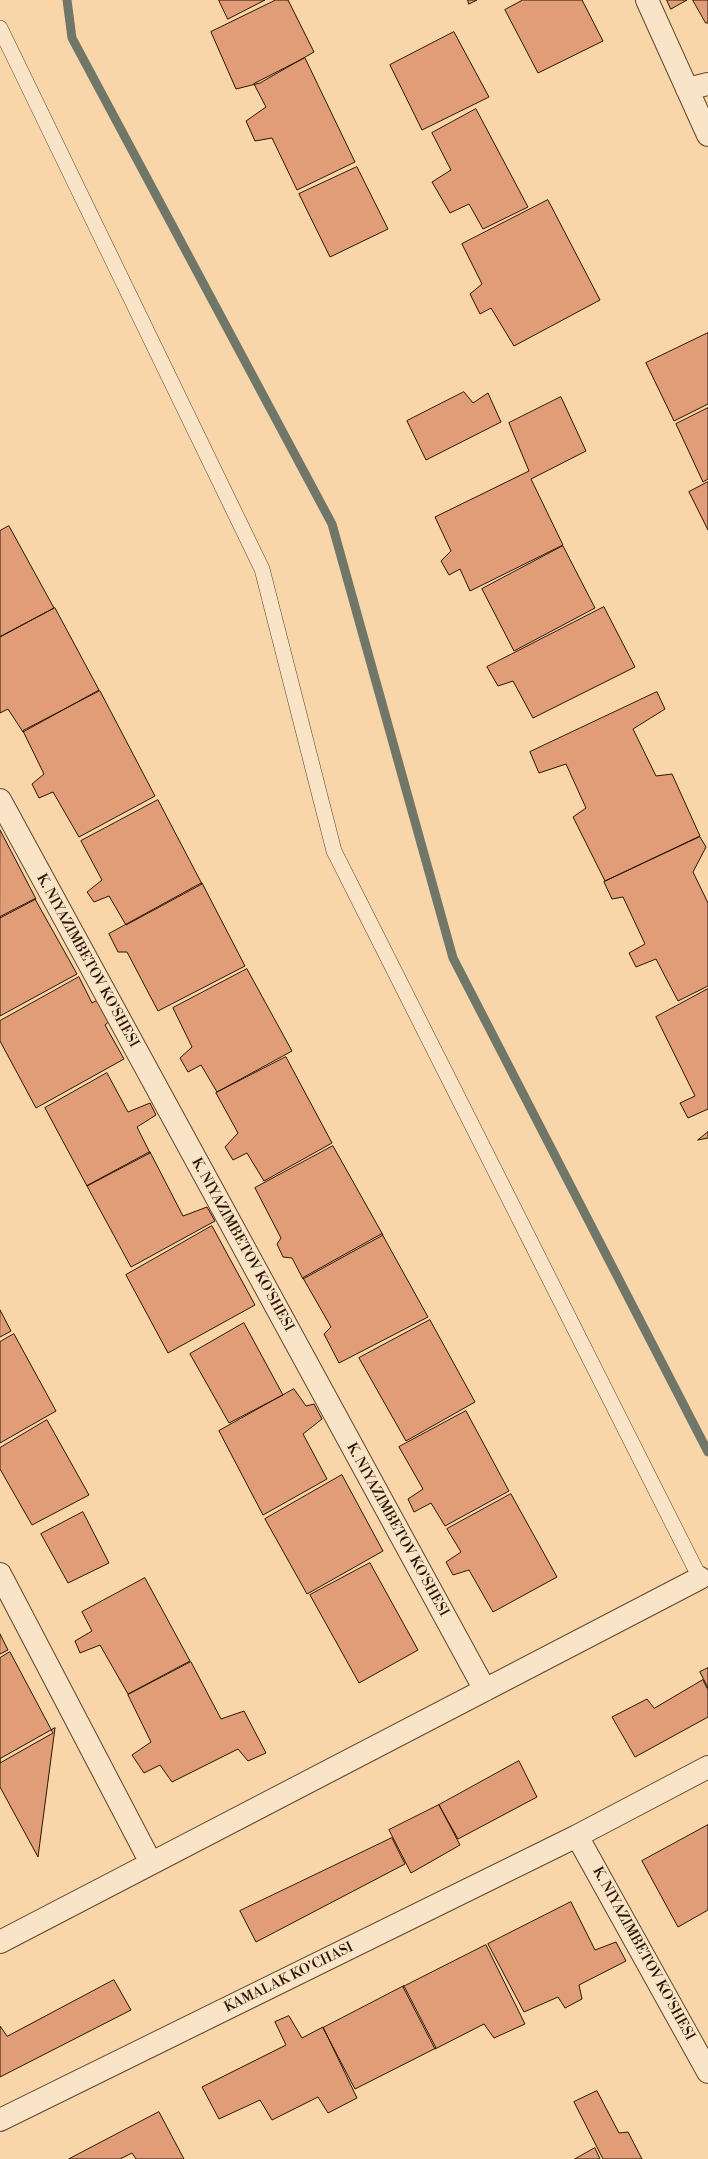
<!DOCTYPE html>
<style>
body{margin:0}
canvas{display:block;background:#f8d6a9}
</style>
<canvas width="708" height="2159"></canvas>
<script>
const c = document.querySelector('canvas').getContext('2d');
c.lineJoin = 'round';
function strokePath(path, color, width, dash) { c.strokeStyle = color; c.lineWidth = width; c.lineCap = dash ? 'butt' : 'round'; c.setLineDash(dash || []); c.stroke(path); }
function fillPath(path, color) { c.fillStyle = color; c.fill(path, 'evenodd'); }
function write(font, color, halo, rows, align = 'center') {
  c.font = font + ' "Libre Bodoni",serif'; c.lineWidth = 4; c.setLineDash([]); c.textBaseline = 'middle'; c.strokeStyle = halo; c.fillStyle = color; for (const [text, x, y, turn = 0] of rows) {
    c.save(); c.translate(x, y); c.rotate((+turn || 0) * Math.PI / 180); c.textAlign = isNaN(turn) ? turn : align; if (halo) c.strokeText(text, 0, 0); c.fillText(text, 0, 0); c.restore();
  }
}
strokePath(new Path2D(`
 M67,0l5,38 260,486 121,434 255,494`), '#707769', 9);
const building = new Path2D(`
 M219,0h46l-37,19z
 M276,0h12l26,52 -54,31 -24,6 -25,-57z
 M468,0h9l-8,4z
 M523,0h59l21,41 -65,32 -33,-63z
 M667,0h20l-16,9z
 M693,0h15v23h-2z
 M454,32l35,65 -67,33 -32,-65z
 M305,58l50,104 -58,28 -25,-52 -17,3 -9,-20 20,-14 -12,-23z
 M476,109l52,98 -45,22 -14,-25 -19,9 -18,-31 19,-12 -19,-37z
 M357,167l31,62 -58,28 -31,-63z
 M548,200l52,100 -86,46 -23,-38 -11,6 -10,-20 12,-10 -20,-40z
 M708,333v71l-34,17 -28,-58z
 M464,392l9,11 15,-10 13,29 -75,38 -19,-39z
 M561,397l25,54 -55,28 32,66 -93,46 -10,-22 -11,6 -8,-14 10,-10 -16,-34 94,-46 -20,-48z
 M708,408v71l-5,3 -27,-58z
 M708,482v48l-19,-38z
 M9,526l45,82 -54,29v-106z
 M563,546l32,62 -81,43 -32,-62z
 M604,607l31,60 -102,51 -20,-37 -15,5 -11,-19z
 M55,608l44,82 -76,42 -15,-23 -8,4v-76z
 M100,691l55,105 -76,41 -26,-45 -14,6 -7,-14 12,-10 -21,-43z
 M657,692l8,17 -32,20 23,47 16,-2 28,62 -95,45 -32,-64 13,-9 -20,-44 -27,9 -9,-21z
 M158,800l44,84 -76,41 -17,-29 -15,6 -7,-10 15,-12 -21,-39z
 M0,830l36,69 -36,19z
 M700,837l6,10 -13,25 15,31v83l-30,15 -22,-42 -20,8 -7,-14 16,-9 -22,-47 -11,2 -8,-17z
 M202,883l43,83 -87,45 -31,-59h-9l-9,-18z
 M35,899l42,75 -77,42v-99z
 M247,969l45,82 -75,41 -16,-27 -13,7 -8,-14 12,-11 -19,-39z
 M79,977l13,26 9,-5 11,21 -7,6 19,34 -88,49 -36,-67v-20z
 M708,989v120l-20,9 -8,-15 15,-7 -39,-79z
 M286,1057l46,86 -68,38 -17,-28 -14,7 -8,-13 13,-14 -22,-40z
 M107,1073l21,39 22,-9 6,12 -19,12 13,26 -63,33 -42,-78z
 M708,1132v6l-10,2z
 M333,1146l50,89 -80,44 -11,-21 -9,-1 -6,-13 4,-6 -26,-50z
 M150,1152l33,64 24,-9 8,14 -84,46 -44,-81z
 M212,1226l43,79 -87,48 -42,-78z
 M382,1234l46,83 -89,46 -15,-29 7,-7 -28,-49z
 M0,1310l11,21 -11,6z
 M430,1320l45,82 -69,39 -47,-83z
 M244,1323l39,72 -54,28 -39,-69z
 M14,1334l42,77 -56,32v-101z
 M294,1389l12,17 8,-2 8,15 -19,15 24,45 -64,36 -44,-84z
 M466,1411l43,80 -64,35 -14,-23 -17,9 -6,-13 15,-10 -24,-42z
 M47,1420l42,75 -57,30 -32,-56v-21z
 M342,1475l41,76 -76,43 -42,-75z
 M511,1494l46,83 -64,35 -24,-42 -16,5 -7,-13 15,-10 -14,-23z
 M83,1512l26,51 -41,20 -27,-49z
 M370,1563l48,87 -59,33 -49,-88z
 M145,1578l45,83 -62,33 -28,-49 -20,8 -5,-12 17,-10 -10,-19z
 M0,1634l8,16 -8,4z
 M10,1652l43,81 -53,30v-105z
 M191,1662l30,57 23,-8 22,42 -18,8 -10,-12 -66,33 -12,-17 -16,8 -12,-18 19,-13 -23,-47z
 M708,1668v20l-8,-16z
 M703,1680l5,10v27l-73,40 -23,-40 35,-18 7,9z
 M55,1728l-17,129 -38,-70v-28z
 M519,1761l18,36 -79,42 -19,-34z
 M439,1805l21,40 -49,28 -22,-43z
 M708,1825v85l-30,17 -36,-66z
 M392,1838l13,26 -149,78 -16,-31z
 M571,1902l24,48 21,-8 10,19 -47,24 3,14 -17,9 -7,-11 -34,15 -36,-68z
 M486,1945l39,79 -31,14 -10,-14 -49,25 -32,-62z
 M114,1980l17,30 -131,67v-51l7,10z
 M404,1986l32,62 -81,41 -32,-61z
 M289,2016l13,22 21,-11 34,71 -29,15 -10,-16 -46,23 -12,-20 -41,19 -17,-32 84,-42 -11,-23z
 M597,2091l22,42 9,-1 14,27h-39l-29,-57z
 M159,2112l25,47h-48l-4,-6 -12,6h-51z
 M595,2148l5,11h-25z`);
fillPath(building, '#e19d78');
strokePath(building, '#2b1601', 1);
const lane = new Path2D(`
 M0,28l262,541 72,282 366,727`);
const street = new Path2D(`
 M647,0l61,135
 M687,89l21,-5
 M0,800l485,890
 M0,1574l151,289
 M577,1836l131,236
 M0,1942l700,-364
 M0,2120l577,-284 131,-69`);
strokePath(lane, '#5e462b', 16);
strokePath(street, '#5e462b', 24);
strokePath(lane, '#fae4c7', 15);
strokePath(street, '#fae4c7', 22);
write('14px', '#2b1601', '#fae4c7', [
 ["K. NIYAZIMBETOV KO'SHESI",87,961,61],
 ["K. NIYAZIMBETOV KO'SHESI",242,1245,61],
 ["K. NIYAZIMBETOV KO'SHESI",397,1530,61],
 ["K. NIYAZIMBETOV KO'SHESI",643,1954,61],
 ["KAMALAK KO'CHASI",289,1978,-26]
]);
</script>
